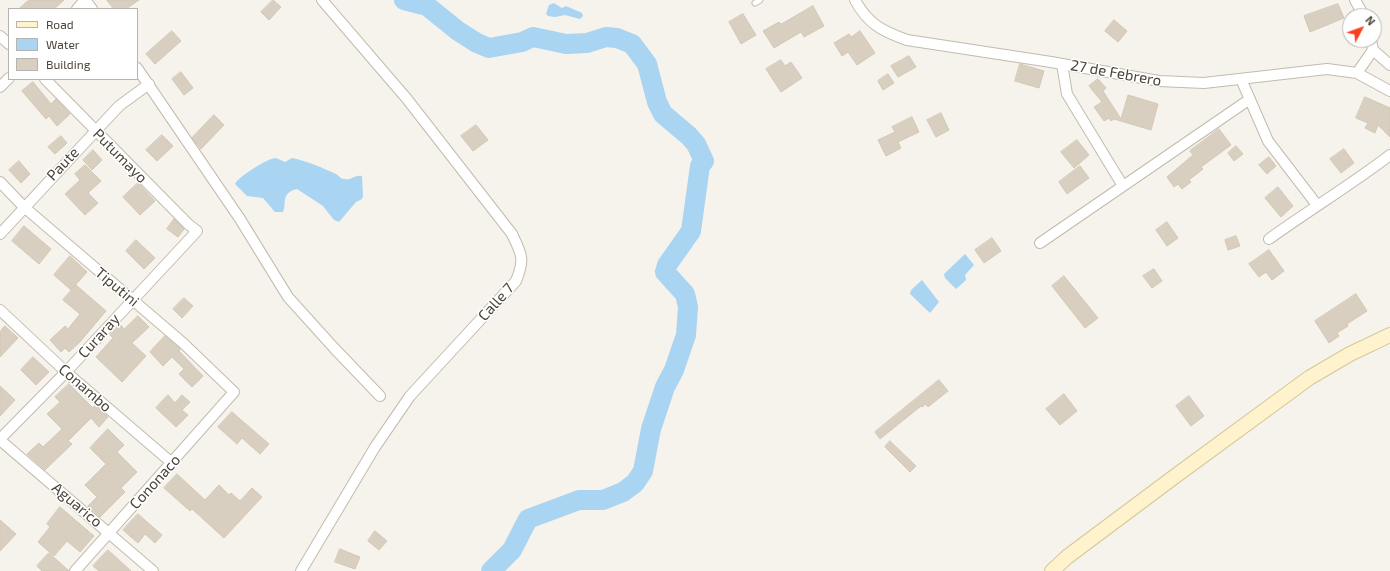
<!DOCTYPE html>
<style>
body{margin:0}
#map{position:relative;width:1390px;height:571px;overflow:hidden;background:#f6f3ec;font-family:"Exo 2",sans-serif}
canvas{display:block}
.legend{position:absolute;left:8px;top:8px;width:130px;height:72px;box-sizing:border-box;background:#fff;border:1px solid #b7b4b0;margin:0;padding:5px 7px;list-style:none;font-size:12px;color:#4b4439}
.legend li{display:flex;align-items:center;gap:8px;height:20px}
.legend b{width:20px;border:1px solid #b7b4b0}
.north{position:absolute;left:1342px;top:8px;width:40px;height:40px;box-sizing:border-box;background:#fff;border:1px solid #b7b4b0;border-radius:50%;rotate:49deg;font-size:11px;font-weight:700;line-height:16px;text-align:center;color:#4b4439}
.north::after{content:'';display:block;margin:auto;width:14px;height:18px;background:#fc3f1d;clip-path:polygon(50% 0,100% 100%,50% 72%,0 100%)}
</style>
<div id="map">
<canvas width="1390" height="571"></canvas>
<ul class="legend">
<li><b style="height:5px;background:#fff3cd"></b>Road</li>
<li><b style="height:11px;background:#a9d4f2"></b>Water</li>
<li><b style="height:11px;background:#d8cfc1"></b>Building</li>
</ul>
<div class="north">N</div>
</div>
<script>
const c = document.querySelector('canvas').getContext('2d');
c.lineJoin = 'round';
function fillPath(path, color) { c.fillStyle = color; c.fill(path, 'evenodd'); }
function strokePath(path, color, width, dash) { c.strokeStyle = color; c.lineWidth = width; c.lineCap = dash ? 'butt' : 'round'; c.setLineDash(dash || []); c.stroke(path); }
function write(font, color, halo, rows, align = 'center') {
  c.font = font + ' "Exo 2",sans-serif'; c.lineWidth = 3; c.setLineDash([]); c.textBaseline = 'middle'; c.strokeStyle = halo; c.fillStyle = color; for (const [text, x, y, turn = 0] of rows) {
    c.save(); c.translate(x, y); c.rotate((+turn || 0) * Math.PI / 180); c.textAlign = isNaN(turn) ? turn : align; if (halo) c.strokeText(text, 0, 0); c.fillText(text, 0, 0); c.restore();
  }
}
fillPath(new Path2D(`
 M554,3l8,5 4,-2 16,7 1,3 -3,3 -15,-4 -10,2 -7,-1 -2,-2 3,-9z
 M276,158l9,4 7,-4c15,3 31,10 44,16 3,2 5,5 8,5 7,2 11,-5 18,-3l1,20 -1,3 -6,3 -17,20 -5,-2 -11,-14 -26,-17c-17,4 -10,15 -14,23h-8l-12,-14 -16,-2 -12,-12c3,-7 33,-26 41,-26z
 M965,254l9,11 -9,10 1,5 -10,9 -11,-11 -1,-4z
 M922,280l17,22 -9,11 -20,-19 1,-4z`), '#a9d4f2');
strokePath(new Path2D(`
 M404,0l23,6 31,25 19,12 12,5 33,-6 11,-5 33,7 21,-1 19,-6 11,1 15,6 15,20 10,38 6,12 26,22 7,8 8,17 -4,5 -9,65 -24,34 -2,7 20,22 3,13 -2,28 -12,35 -9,17 -14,42 -8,42 -8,12 -12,9 -20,8h-24l-51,19 -16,31 -21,21`), '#a9d4f2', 20);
const building = new Path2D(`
 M29,0h35l-10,9h-35z
 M107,0h32l-13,9h-12z
 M273,0l8,7 -12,13 -8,-8z
 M1338,4l6,14 -34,14 -6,-16z
 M813,6l11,20 -20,11 -3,-5 -27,16 -11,-17 16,-9 2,2z
 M743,14l13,21 -15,9 -12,-22z
 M1114,20l13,11 -9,11 -13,-11z
 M172,31l9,10 -26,23 -9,-10z
 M860,31l15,22 -18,12 -9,-13 -6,4 -8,-13 15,-9 2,3z
 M909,56l7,11 -18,10 -7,-11z
 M781,60l4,6 6,-4 11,16 -21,14 -15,-23z
 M1020,64l24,7 -5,17 -24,-7z
 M181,72l12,16 -9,7 -12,-16z
 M888,74l6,9 -11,7 -5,-9z
 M1098,79l8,9 -3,3 18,28 7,-24 30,9 -7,26 -37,-11 -3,2 -2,-3 -5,3 -10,-14 8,-5 -13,-16z
 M33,82l18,22 5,-5 14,15 -13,12 -8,-10 -3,3 -24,-28z
 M1365,97l25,11v29l-12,-12 -3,8 -10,-5 3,-5 -12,-5z
 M941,113l8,17 -13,7 -9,-17z
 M214,115l10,10 -23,24 -9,-11z
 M912,117l7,15 -21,10 3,6 -15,8 -8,-16 17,-8 -3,-5z
 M476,125l12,15 -15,11 -12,-15z
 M1219,129l12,16 -30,22 2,2 -14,11 2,2 -9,7 -4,-5 -4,3 -7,-10 26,-22 -3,-4z
 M162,135l11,11 -16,15 -11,-11z
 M61,136l6,7 -12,11 -7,-7z
 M1077,140l12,15 -15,13 -13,-16z
 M1236,146l7,8 -9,7 -6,-8z
 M1344,149l10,14 -13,10 -11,-14z
 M93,150l9,10 -10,10 -9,-10z
 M1269,157l7,9 -9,8 -8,-9z
 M19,161l11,13 -9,9 -12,-13z
 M85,165l16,16 -13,12 10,10 -13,12 -20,-21 15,-14 -5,-6z
 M1080,166l9,12 -22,16 -8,-12z
 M138,183l17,18 -15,14 -17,-18z
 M1278,187l15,19 -12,11 -16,-19z
 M174,219l10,10 -6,8 -11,-8z
 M1167,222l11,16 -11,8 -11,-16z
 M24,226l27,23 -12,15 -27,-23z
 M1236,236l4,10 -12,4 -3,-10z
 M992,238l9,13 -17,12 -9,-13z
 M136,240l19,18 -11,11 -18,-18z
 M1269,250l15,21 -12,9 -6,-8 -7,5 -10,-13z
 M70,256l17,16 -16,18 -17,-15z
 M1154,269l8,12 -10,7 -9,-12z
 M1064,276l34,42 -13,10 -33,-42z
 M76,285l30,26 -27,32 -10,9 -4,-4 -4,4 -11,-12 15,-14 3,3 12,-15 -17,-14z
 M1356,294l11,17 -20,13 1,2 -11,7 2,3 -10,7 -14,-22z
 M184,298l9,8 -11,12 -9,-9z
 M138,316l11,11 -17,16 14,13 -24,26 -26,-25 17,-19 -3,-3 10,-11 4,5z
 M5,326l13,12 -18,19v-25z
 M165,336l15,13 -1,2 24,25 -11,11 -13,-13 5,-5 -12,-12 -9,9 -13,-14z
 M33,357l16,15 -13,13 -15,-15z
 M939,380l9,11 -20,16 -2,-3 -4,3 -1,-1 -41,33 -5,-7z
 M69,384l24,24 2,-3 13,12 -9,10 -8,-9 -23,23 4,3 -27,26 -18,-16 12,-11 4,4 19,-18 -15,-15 13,-12 -5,-5z
 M0,386l15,14 -15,16z
 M1064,394l13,17 -17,14 -14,-16z
 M168,395l7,8 7,-8 8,7 -8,8 6,5 -12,12 -20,-19z
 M1189,396l15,20 -13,10 -15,-20z
 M232,412l37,32 -9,10 -18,-16 -5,6 -19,-17z
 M108,429l16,16 -7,7 20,20 -16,16 4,4 -25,25 -12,-11 9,-9 -12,-12 21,-21 -16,-16z
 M890,441l26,25 -6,6 -25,-25z
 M177,474l28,26 14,-15 10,10 2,-2 9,8 12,-13 10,9 -38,41 -32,-29 -2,2 -26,-23z
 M60,507l34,29 -14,16 -13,-11 -13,15 -16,-14 12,-15 -3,-3z
 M138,514l24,21 -7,8 -10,-9 -7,9 -15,-13z
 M0,520l16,14 -16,17z
 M375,531l12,10 -8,9 -11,-9z
 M340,549l20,8 -5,12 -20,-7z
 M108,550l23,21h-32l-6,-5z
 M49,553l20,18h-27l-5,-5z`);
fillPath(building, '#d8cfc1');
strokePath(building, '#d3c7b4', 1);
const lane = new Path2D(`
 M755,3l5,-3`);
const street = new Path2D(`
 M85,0l7,9
 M855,0c13,24 27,31 52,40l144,22 108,19 45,2 123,-14 30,4 33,18
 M1355,0l9,16
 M77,9l8,-9
 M0,36l9,8
 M1373,50l17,15
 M1062,64l5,30 56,92
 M137,68l103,151 48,78 46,51 46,48
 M1357,73l16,-23 -2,-10
 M1241,79l27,62 49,64
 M0,87l9,-9
 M0,182l24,25 159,136 51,49 -159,179
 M0,234l119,-128 30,-22
 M1269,239c40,-29 82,-54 121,-84
 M1040,243l210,-144
 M0,310l66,62 106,91
 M0,439l66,-67 131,-141 -9,-7 -143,-145
 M0,440l153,131
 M301,571l74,-124 35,-51 106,-115c9,-22 6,-26 -4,-47l-105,-135 -85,-99`);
const secondary = new Path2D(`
 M1052,571l15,-14 107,-80 135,-99 41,-24 40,-19`);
strokePath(lane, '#c2bbae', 7);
strokePath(street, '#c2bbae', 12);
strokePath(secondary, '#d6c79b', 16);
strokePath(lane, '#fff', 5);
strokePath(street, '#fff', 10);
strokePath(secondary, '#fff3cd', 14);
write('15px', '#4b4439', '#fff', [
 ["27 de Febrero",1116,73,10],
 ["Putumayo",120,156,45],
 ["Paute",63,164,-47],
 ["Tiputini",117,287,40],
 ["Calle 7",496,302,-48],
 ["Curaray",99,336,-48],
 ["Conambo",85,388,41],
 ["Cononaco",155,482,-48],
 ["Aguarico",77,505,40]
]);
</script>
